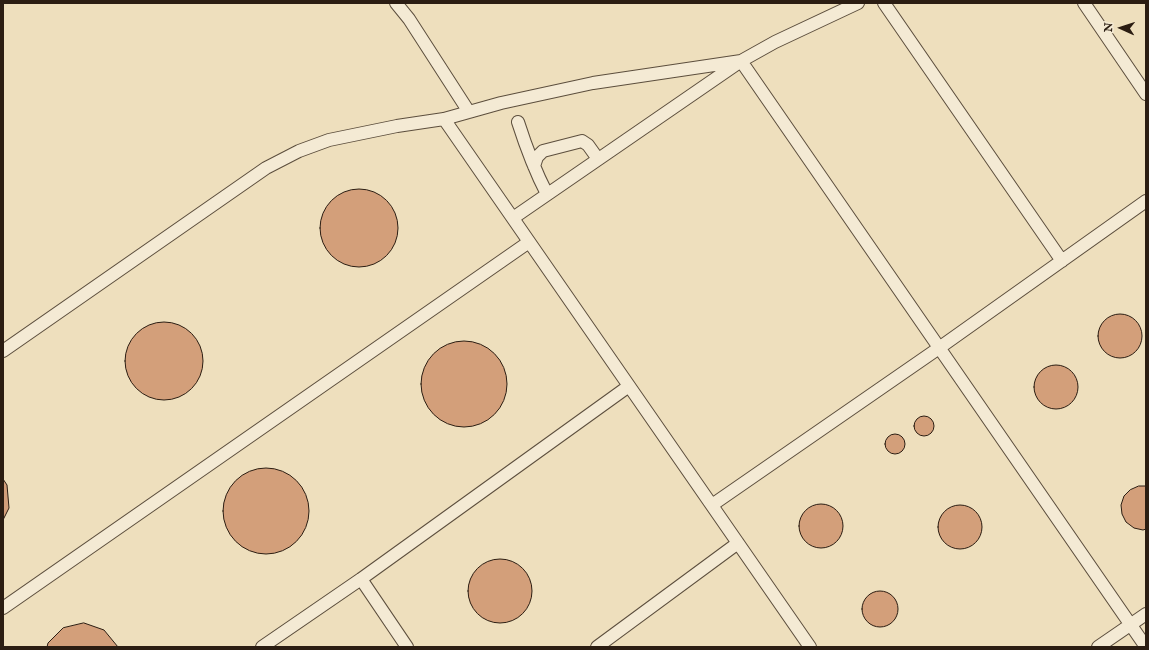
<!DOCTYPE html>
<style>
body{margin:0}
#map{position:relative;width:1149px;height:650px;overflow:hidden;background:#eedfbd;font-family:"IM FELL English",serif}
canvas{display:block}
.frame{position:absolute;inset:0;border:4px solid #2b1d12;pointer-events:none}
.north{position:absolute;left:1101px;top:8px;width:40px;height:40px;-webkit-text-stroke:3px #f4ead4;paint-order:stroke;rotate:273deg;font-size:11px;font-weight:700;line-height:16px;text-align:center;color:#2b1d12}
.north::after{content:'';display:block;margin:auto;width:14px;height:18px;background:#2b1d12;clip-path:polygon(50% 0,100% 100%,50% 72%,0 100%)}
</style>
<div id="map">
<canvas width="1149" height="650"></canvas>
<div class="frame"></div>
<div class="north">N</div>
</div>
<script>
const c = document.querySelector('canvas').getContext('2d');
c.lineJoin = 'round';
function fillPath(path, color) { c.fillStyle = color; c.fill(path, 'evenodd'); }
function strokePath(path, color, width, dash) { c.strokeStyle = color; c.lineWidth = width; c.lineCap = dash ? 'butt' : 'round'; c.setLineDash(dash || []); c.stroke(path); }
const building = new Path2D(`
 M320 228a39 39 0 1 1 78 0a39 39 0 1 1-78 0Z
 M1098 336a22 22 0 1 1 44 0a22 22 0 1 1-44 0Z
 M125 361a39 39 0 1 1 78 0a39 39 0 1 1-78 0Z
 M421 384a43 43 0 1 1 86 0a43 43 0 1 1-86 0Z
 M1034 387a22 22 0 1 1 44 0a22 22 0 1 1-44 0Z
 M914 426a10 10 0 1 1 20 0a10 10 0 1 1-20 0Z
 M885 444a10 10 0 1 1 20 0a10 10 0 1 1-20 0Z
 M223 511a43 43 0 1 1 86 0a43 43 0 1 1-86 0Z
 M3,479l4,6 2,23 -6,12z
 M1139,486h7v43l-3,1 -9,-2 -8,-6 -4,-8 -1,-9 3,-9 6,-6z
 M799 526a22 22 0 1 1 44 0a22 22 0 1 1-44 0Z
 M938 527a22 22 0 1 1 44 0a22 22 0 1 1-44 0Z
 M468 591a32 32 0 1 1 64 0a32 32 0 1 1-64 0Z
 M862 609a18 18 0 1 1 36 0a18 18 0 1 1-36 0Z
 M84,623l20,7 14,17h-71l1,-4 15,-15z`);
fillPath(building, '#d39f7a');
strokePath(building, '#2b1d12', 1);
const minor = new Path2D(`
 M396,3l13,16 60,93
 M884,3l178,258
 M1084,3l62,91
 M444,119l366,528
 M518,122c8,25 17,49 29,72
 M534,166l3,-9 6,-6 39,-10 6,4 10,14
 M513,218l228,-157 405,586
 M3,351l263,-183 33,-17 30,-11 68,-14 47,-7 57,-16 92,-20 148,-22 34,-19 83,-39
 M712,505l227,-157 207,-147
 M361,579l46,68
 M3,608l526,-366
 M262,647l99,-68 268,-193
 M597,647l141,-104
 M1098,647l48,-33`);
strokePath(minor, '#5c4e3d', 14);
strokePath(minor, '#f4ead4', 12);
</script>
